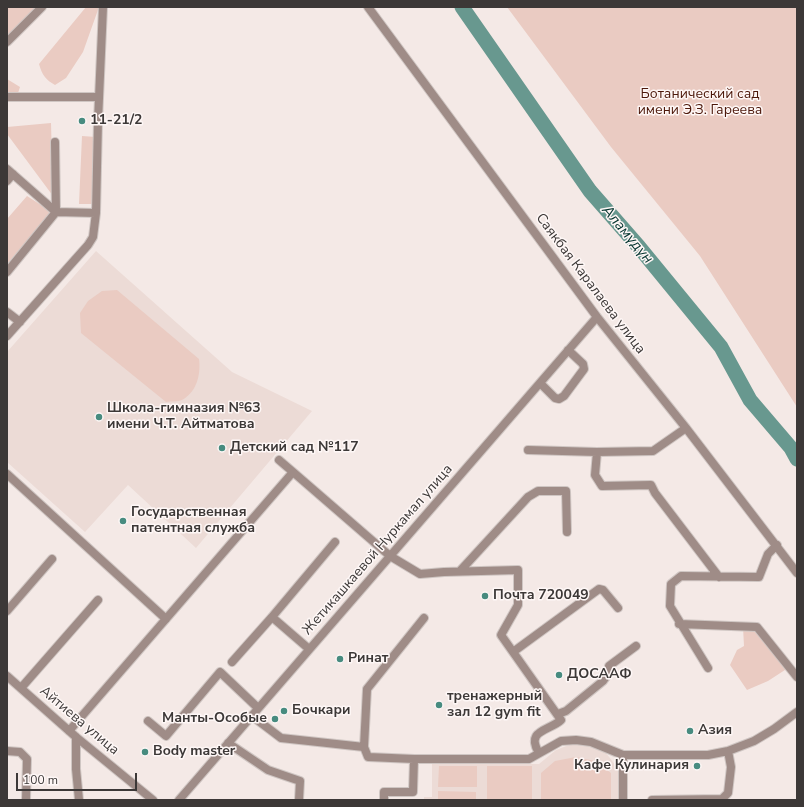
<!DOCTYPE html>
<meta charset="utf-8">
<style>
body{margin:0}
#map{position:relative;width:804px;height:807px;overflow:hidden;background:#f4e9e6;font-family:"Nunito Sans",sans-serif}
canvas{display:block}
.frame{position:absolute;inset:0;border:8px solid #3c3837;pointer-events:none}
.scale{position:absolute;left:16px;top:773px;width:121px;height:18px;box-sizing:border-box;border:2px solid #3c3837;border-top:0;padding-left:5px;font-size:12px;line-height:14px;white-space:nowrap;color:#3c3837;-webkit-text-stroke:3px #fef7f6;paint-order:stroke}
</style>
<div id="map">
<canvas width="804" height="807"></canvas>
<div class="frame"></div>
<div class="scale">100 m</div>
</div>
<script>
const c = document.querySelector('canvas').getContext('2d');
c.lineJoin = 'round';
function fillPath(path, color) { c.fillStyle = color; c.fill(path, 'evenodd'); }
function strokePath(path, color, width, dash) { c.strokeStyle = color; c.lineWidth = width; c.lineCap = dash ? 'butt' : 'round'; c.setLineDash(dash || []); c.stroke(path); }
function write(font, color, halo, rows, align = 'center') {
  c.font = font + ' "Nunito Sans",sans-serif'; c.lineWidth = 3; c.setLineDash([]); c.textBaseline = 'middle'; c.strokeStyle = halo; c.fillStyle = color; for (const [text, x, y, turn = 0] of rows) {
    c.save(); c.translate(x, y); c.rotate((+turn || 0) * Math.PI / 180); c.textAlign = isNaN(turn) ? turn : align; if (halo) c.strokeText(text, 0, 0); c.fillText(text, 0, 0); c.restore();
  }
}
fillPath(new Path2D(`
 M96,251l136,121 80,39 -116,137 -68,-63 -43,47 -78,-70v-110z
 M583,744l10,3 13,6 10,13 6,11v23h-198v-3h8v-33h107l17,-14 13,-5z`), '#ecdbd6');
fillPath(new Path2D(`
 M7,7h35l-35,41z
 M86,7h13l-16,45 -17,26 -11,7c-9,-5 -13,-10 -16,-21z
 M507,7h290v400l-97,-151 -89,-109z
 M7,79l13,8 -2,6 -11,1z
 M51,123l2,73 -46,-62v-7z
 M82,136l14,1 -3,67h-14z
 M27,196l25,16 -45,52v-45z
 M117,290l82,69c2,15 -2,33 -17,41 -4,2 -11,1 -16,2l-85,-69 -1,-20 8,-12 14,-10z
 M743,627l13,1 32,40 -20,13 -21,9 -17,-25 7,-15 7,-4z
 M576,757l19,4 16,12v27h-70v-27l14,-12z
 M439,766h38v21h-39z
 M487,766h45v34h-45z
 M438,791l38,1v8h-38z`), '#eacbc2');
strokePath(new Path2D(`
 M462,7l128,184 49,56 82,100 29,53 41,48 6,11`), '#68988f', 15);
const minor = new Path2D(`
 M368,7l229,310 89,111 111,145
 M7,42l35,-35
 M7,97h92
 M7,169l49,43 40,1 2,-92 5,-114
 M7,181l6,-7
 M7,272l49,-60 -1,-70
 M7,312l13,10
 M7,336l81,-91 5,-8 3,-24
 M540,383l15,15 4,1 5,-3 20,-27 -1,-5 -15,-14
 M528,450l69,2 56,-1 33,-23
 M597,452l-2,23 7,11 49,-1 4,8 64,84
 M279,460l14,12
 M7,474l159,145
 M460,571l68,-74 10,-6h28l1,41
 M7,611l45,-52
 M272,617l63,-75
 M679,624l78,3 40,50
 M513,652l86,-63 4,1 15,18
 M232,662l40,-45 37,32
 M708,668l-38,-62 1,-22 10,-8 78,1 9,-23 9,-9
 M7,676l69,61 77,63
 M21,688l77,-88
 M558,714l8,-3 37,-30 5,-7 1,-8 27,-20
 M252,716l29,22 83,9 4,10 46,2h115l32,-18 15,-1 15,2 32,13h85l20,-4 26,-10 20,-12 23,-17
 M148,721l18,15 54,-64 38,36
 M69,731l224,-259 97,84 30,18 24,-2 74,-2v35l-17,30 60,85c-12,11 -36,10 -22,33
 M76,737v32l3,31
 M228,743l40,27 32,11 -1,19
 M364,747l3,-58 57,-71
 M7,751l13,1 7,7 -1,41
 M623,755v45
 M179,800l418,-483
 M384,800v-8h29l1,-33
 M652,800l70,-1 6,-6 3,-26 -3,-16`);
strokePath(minor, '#cfc6c3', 10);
strokePath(minor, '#9f8c87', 8);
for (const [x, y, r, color] of [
 [82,121,4,"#478b7f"],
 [99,417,4,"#478b7f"],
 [222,448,4,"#478b7f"],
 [123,521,4,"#478b7f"],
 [485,596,4,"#478b7f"],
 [340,659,4,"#478b7f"],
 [559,675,4,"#478b7f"],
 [439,705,4,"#478b7f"],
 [284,711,4,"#478b7f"],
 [275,719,4,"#478b7f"],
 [690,731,4,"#478b7f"],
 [145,752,4,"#478b7f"],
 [697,766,4,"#478b7f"]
]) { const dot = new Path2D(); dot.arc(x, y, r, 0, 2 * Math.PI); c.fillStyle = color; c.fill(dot); strokePath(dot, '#fef7f6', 1.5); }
write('14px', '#4d180a', '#fef7f6', [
 ["Ботанический сад",700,95],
 ["имени Э.З. Гареева",700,111]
]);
write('bold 14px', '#3c3837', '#fef7f6', [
 ["11-21/2",90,121],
 ["Школа-гимназия №63",107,409],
 ["имени Ч.Т. Айтматова",107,425],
 ["Детский сад №117",230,448],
 ["Государственная",131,513],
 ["патентная служба",131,529],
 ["Почта 720049",493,596],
 ["Ринат",348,659],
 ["ДОСААФ",567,675],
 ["тренажерный",447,697],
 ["зал 12 gym fit",447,713],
 ["Бочкари",292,711],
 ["Манты-Особые",267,719,"right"],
 ["Азия",698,731],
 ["Body master",153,752],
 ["Кафе Кулинария",689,766,"right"]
], 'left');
write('14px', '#3c3837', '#fef7f6', [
 ["Саякбая Каралаева улица",590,284,53],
 ["Жетикашкаевой Нуркамал улица",378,550,-49],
 ["Айтиева улица",79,721,40]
]);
write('italic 15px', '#03342e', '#fef7f6', [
 ["Аламүдүн",627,235,50]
]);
</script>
